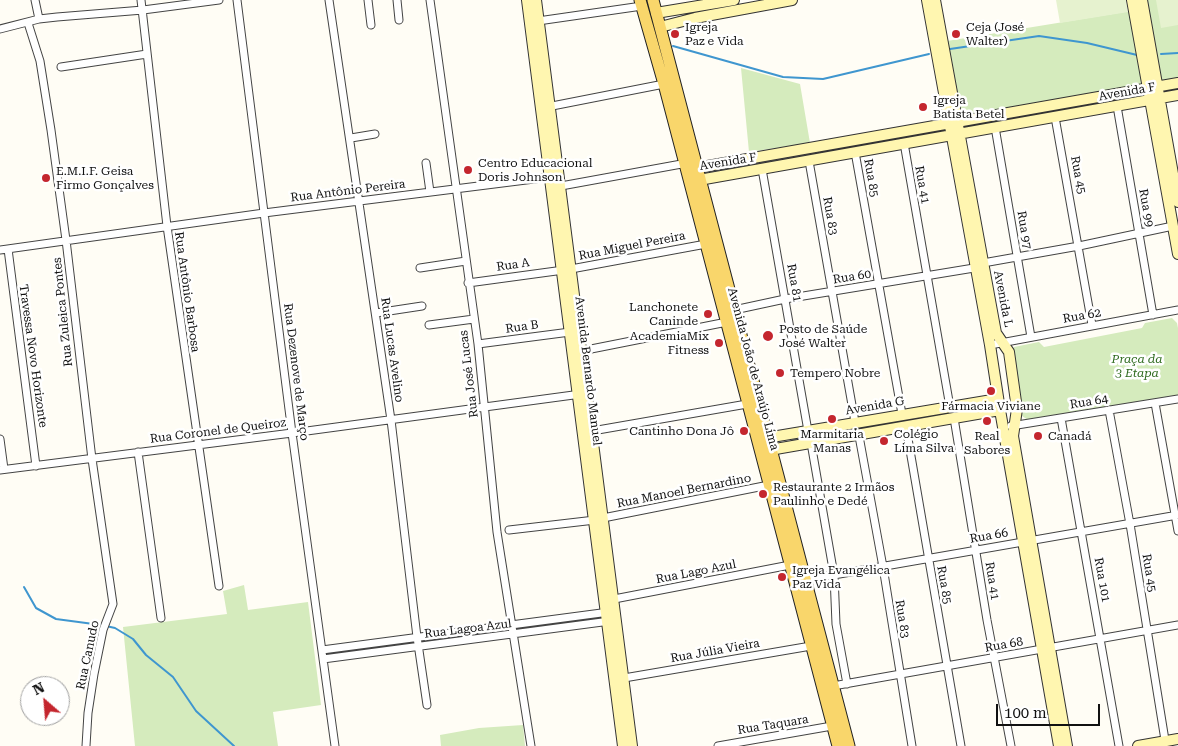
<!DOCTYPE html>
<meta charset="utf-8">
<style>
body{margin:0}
#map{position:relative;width:1178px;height:746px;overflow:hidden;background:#fffdf5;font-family:"Roboto Serif",serif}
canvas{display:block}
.north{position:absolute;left:20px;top:676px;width:50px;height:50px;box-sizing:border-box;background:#fff;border:1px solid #a0a0a0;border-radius:50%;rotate:333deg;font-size:14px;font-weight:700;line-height:20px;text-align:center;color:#111}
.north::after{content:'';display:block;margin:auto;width:18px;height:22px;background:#c4262e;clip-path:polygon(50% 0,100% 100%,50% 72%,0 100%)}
.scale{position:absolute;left:996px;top:704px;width:104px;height:22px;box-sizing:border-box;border:2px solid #111;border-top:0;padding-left:6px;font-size:15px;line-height:18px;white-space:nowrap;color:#111;-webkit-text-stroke:4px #fff;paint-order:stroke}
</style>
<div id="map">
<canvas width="1178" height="746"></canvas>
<div class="north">N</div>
<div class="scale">100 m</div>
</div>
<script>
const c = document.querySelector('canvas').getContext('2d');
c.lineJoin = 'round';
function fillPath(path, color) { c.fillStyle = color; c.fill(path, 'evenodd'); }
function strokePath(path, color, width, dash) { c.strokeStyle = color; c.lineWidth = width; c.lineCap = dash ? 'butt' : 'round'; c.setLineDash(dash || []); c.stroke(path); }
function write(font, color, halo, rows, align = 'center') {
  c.font = font + ' "Roboto Serif",serif'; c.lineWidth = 5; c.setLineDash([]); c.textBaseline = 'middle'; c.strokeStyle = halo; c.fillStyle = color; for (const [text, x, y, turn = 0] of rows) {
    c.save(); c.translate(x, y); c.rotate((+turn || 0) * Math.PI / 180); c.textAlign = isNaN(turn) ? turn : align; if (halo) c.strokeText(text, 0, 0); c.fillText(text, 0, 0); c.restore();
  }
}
fillPath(new Path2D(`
 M1145,0h33v80l-18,3z
 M1131,11l14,76 -185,28 -13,-74z
 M741,68l59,16 10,59 -61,9z
 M1172,318l5,5 1,5v67l-150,25 -6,-4 -11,-63 3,-6 25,-5 5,5 98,-19 3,-5z
 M244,585l4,25 60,-8 13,103 -48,7 5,34h-143l-12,-119 104,-13 -4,-23z
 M523,725l2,21h-84l-1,-11 39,-7z`), '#d5ebbd');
fillPath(new Path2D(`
 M1056,0h70l2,12 -68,11z
 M1156,0h22v25l-17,3z`), '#e6f2cf');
strokePath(new Path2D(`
 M673,46l110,31 40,2 106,-25
 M950,49l89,-13 48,7 50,12
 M1161,54l17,-1
 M24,587l12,21 20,11 45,6
 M106,626l9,2 18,11 13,16 27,22 23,34 38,35`), '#3f96cf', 2);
const street = new Path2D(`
 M35,0l4,19
 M141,0l26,226 52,360
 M237,0l55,433 43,313
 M329,0l62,420 26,217 10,68
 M368,0l3,25
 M397,0l2,20
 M430,0l48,344 19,188 34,214
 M538,21l104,-15
 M28,23l12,38 11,69 15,110 26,219 21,145 -10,26 -9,44 -6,39 -2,33
 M0,29l39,-10 18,-2 86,-7 76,-10
 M61,67l86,-13
 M1117,106l36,209
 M547,107l117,-23
 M1055,117l37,208
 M995,127l36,210
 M351,138l24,-4
 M904,143l46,264
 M855,152l47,262
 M809,161l46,261
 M426,163l4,29
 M762,169l46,262
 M8,249l28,217
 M0,250l264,-37 286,-36 11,9 126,-23
 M983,263l96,-17 94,-20
 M420,268l46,-7
 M468,283l103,-14 135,-25
 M734,310l51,-11 189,-31
 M376,313l46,-7
 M429,325l45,-6
 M478,344l92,-12
 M990,345l188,-35
 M581,351l146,-29
 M1155,403l23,128
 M1109,410l21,114 35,216
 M954,418l33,202 24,126
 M1061,418l58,328
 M1011,426l167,-27
 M906,427l55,319
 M592,431l155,-27
 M859,436l24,131 29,179
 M0,439l4,30
 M811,443l23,132 2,49 11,60
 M138,452l23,166
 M0,470l292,-37 289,-39
 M603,518l166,-33
 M509,530l86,-10
 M805,580l373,-65
 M609,600l181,-35
 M322,650l287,-38
 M323,659l287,-38
 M624,678l187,-32
 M833,686l345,-61
 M718,746l114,-20`);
const secondary = new Path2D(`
 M527,0l96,746
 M536,0l96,746
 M927,0l63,345 10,65 59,336
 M935,0l61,333 13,19 8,57 -4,27 54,310
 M1132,0l46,254
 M1142,0l36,202
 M656,13l78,-13
 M660,27l35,-9 97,-18
 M692,173l5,-4 5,-2 476,-84
 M694,179l5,1 479,-85
 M760,439l238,-40
 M764,451l236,-41
 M1138,746l40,-7`);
const primary = new Path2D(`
 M640,0l24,84 174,662
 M653,0l196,746`);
strokePath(street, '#444', 9);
strokePath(secondary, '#333', 12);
strokePath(primary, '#222', 13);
strokePath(street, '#fff', 7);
strokePath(secondary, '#fff6b0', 10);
strokePath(primary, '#f9d66b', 11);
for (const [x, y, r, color] of [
 [675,34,5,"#c4262e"],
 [956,34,5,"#c4262e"],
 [923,107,5,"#c4262e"],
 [468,170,5,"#c4262e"],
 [46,178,5,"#c4262e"],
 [708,314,5,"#c4262e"],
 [768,336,6,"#c4262e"],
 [719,343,5,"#c4262e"],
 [780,373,5,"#c4262e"],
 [991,391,5,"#c4262e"],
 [832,419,5,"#c4262e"],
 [987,421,5,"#c4262e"],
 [744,431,5,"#c4262e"],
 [1038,436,5,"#c4262e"],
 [884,441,5,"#c4262e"],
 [763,494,5,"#c4262e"],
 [782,577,5,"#c4262e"]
]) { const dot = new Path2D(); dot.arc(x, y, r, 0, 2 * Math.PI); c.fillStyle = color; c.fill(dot); strokePath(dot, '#fff', 2); }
write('12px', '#111', '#fff', [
 ["Igreja",685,27],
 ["Paz e Vida",685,41],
 ["Ceja (José",966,27],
 ["Walter)",966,41],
 ["Igreja",933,100],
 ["Batista Betel",933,114],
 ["Centro Educacional",478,163],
 ["Doris Johnson",478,177],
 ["E.M.I.F. Geisa",56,171],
 ["Firmo Gonçalves",56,185],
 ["Lanchonete",698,307,"right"],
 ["Caninde",698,321,"right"],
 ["Posto de Saúde",779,329],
 ["José Walter",779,343],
 ["AcademiaMix",709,336,"right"],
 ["Fitness",709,350,"right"],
 ["Tempero Nobre",790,373],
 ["Fármacia Viviane",991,406,"center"],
 ["Cantinho Dona Jô",734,431,"right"],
 ["Marmitaria",832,434,"center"],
 ["Manas",832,448,"center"],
 ["Colégio",894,434],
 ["Lima Silva",894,448],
 ["Real",987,436,"center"],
 ["Sabores",987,450,"center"],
 ["Canadá",1048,436],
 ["Restaurante 2 Irmãos",773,487],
 ["Paulinho e Dedé",773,501],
 ["Igreja Evangélica",792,570],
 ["Paz Vida",792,584]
], 'left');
write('12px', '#111', '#fff', [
 ["Avenida F",1127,92,-10],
 ["Avenida F",728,162,-9],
 ["Rua 45",1078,175,79],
 ["Rua 85",871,178,80],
 ["Rua 41",922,185,80],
 ["Rua Antônio Pereira",348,191,-7],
 ["Rua 99",1146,208,80],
 ["Rua 83",830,216,80],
 ["Rua 97",1024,230,81],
 ["Rua Miguel Pereira",632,246,-11],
 ["Rua A",513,265,-8],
 ["Rua 60",852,277,-9],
 ["Rua 81",794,283,80],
 ["Rua Antônio Barbosa",187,292,82],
 ["Avenida L",1003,299,79],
 ["Rua Zuleica Pontes",63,312,-96],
 ["Rua 62",1082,316,-10],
 ["Rua B",522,327,-8],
 ["Rua Lucas Avelino",392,350,82],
 ["Travessa Novo Horizonte",33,356,82],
 ["Avenida João de Araújo Lima",753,369,75],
 ["Avenida Bernardo Manuel",588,371,83],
 ["Rua Dezenove de Março",296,372,83],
 ["Rua José Lucas",469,374,-97],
 ["Rua 64",1089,402,-9],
 ["Avenida G",875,406,-10],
 ["Rua Coronel de Queiroz",218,431,-7],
 ["Rua Manoel Bernardino",684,491,-11],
 ["Rua 66",989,536,-10],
 ["Rua Lago Azul",696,572,-11],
 ["Rua 45",1149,573,81],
 ["Rua 101",1102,580,80],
 ["Rua 41",992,581,81],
 ["Rua 85",944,585,80],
 ["Rua 83",902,619,81],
 ["Rua Lagoa Azul",468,629,-7],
 ["Rua 68",1004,645,-10],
 ["Rua Júlia Vieira",715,651,-10],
 ["Rua Canudo",88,655,-78],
 ["Rua Taquara",773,725,-9]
]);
write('italic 12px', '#2f6b1f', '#fff', [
 ["Praça da",1137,359],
 ["3 Etapa",1137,373]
]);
</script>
